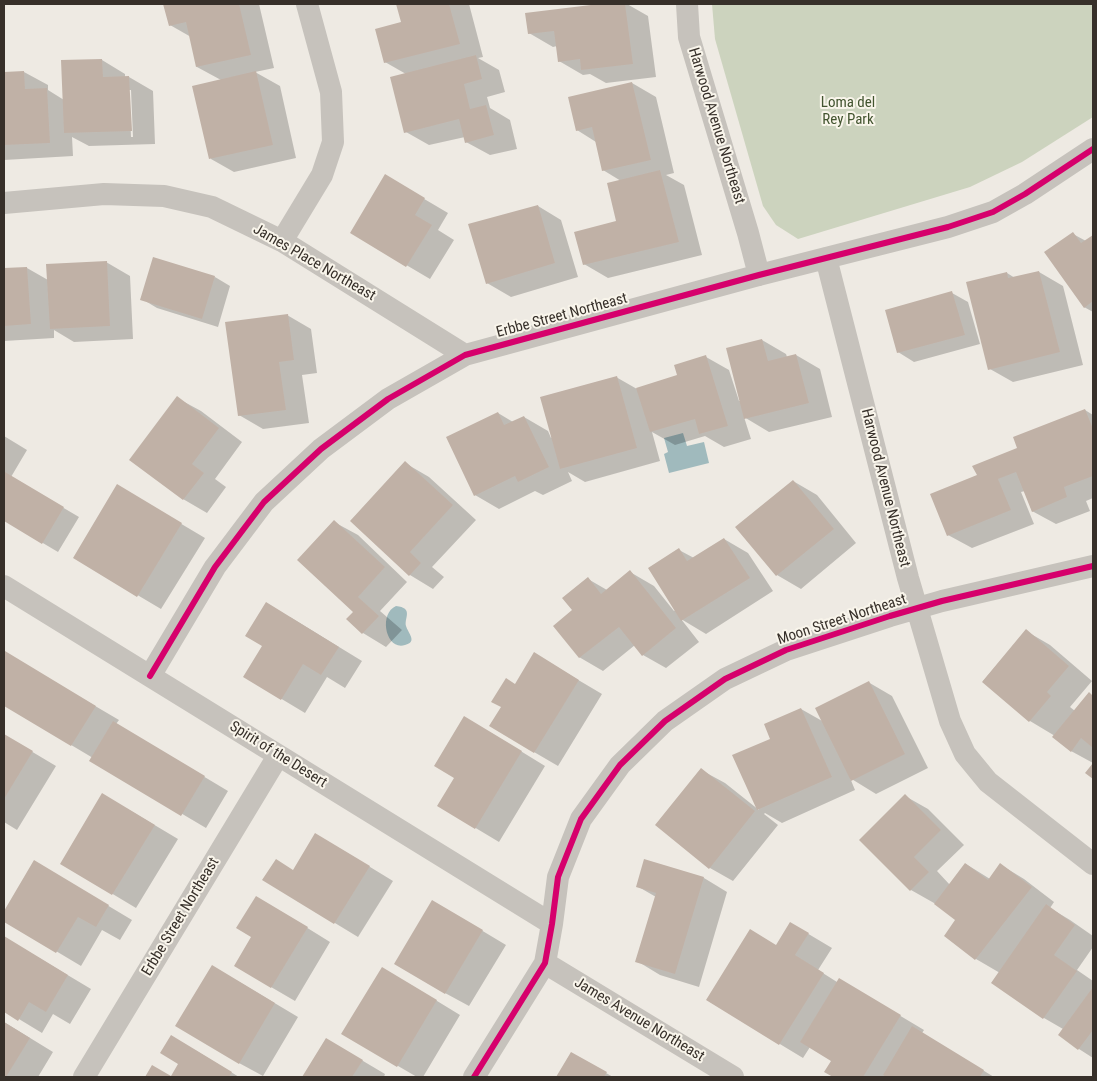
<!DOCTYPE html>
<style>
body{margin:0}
#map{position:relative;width:1097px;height:1081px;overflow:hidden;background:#eeeae3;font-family:"Roboto Condensed",sans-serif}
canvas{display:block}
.frame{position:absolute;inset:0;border:5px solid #37302a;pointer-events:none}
</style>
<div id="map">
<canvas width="1097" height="1081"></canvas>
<div class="frame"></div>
</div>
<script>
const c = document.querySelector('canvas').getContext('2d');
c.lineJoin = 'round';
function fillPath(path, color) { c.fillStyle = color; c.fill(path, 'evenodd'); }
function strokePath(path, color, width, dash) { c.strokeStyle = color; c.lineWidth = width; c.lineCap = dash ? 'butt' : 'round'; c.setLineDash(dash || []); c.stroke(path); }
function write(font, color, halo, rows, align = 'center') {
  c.font = font + ' "Roboto Condensed",sans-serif'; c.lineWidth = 4; c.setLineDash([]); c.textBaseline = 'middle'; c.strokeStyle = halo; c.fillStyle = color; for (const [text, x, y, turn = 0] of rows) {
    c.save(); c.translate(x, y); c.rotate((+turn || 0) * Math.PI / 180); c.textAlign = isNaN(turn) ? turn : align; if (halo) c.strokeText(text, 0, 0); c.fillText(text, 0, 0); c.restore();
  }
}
fillPath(new Path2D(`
 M712,4h381v113l-71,45 -52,25 -172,52 -22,-14 -13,-19 -48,-167z`), '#ccd3be');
fillPath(new Path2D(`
 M683,433l4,13 17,-4 5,21 -40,10 -5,-19 4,-2 -4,-14z
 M396,606c18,2 8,12 10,20 2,7 12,16 -1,19 -19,6 -27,-31 -9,-39z`), '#a0babd');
fillPath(new Path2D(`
 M165,4h94l15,64 -19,4 25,14 16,72 -62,14 -23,-13 10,-79 -24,-13 -6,-30 -21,-12z
 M397,4h72l14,53 -5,1 21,12 6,22 -18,5 3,11 20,12 7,29 -27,6 -24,-13 -1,-5 -36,8 -23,-13v-58l-21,-12 17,-39z
 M609,4h18l21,12 8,61 -50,6 -16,-9 -7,1 -24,-14 -2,-15 -4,1 -24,-14 -3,-19z
 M102,60l23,14v3h4l24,14 2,53 -66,2 -17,-9 1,19 -69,4v-87l20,-1 24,13v5l16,10zM129,90h2l2,47h-2z
 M632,83l24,14 18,76 -8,2 18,10 18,70 -94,23 -24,-14 34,-42 3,-41 -18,-11 -7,-28 -19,-12z
 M409,190l39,23 -10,17 16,10 -24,39 -78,-46z
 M538,206l23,14 17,57 -67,20 -24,-14z
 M1073,234l13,7 7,-5v76l-9,-5z
 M106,262l24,14 3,63 -59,3 -20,-12v8l-50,3v-72l23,-1 21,12z
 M1039,272l24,14 20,79 -70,17 -23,-13 17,-96 8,5z
 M215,277l15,9 -12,41 -61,-19 -15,-9z
 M952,293l16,9 12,42 -66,18 -16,-10z
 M287,315l24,14 6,44 -15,2 7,48 -46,6 -24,-14z
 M762,340l24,14 1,3 9,-2 24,14 12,48 -63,15 -25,-15 7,22 -27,8 -19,-11 -30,9 -23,-13 8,29 -75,21 -17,-10 4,9 -29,14 -8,-4 -36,18 -24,-14 23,-82 15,9 11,-5 24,14 3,7 65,-61 21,12 42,-13 27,-19 23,13 10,31h2z
 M177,398l24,13 41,31 -27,37 11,8 -19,26 -24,-14z
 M1085,410l8,5v83l-7,3 4,10 -34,13 -24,-13 -7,-20 -4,1 13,32 -62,24 -24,-13 30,-59z
 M4,436l23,14 -16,27 68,40 -21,35 -54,-32z
 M405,463l24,14 47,43 -44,47 12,10 -11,12 -23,-14 -58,-54z
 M793,481l24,14 39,48 -55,46 -24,-14z
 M141,500l64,38 -44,71 -86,-51z
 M334,522l24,13 49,47 -27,29 22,19 -16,17 -23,-14 -8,-21z
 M724,539l24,14 25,38 -67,43 -25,-15 18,23 -33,26 -23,-13 -8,-10 -32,26 -24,-14 -5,-46 14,-32 19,11 23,-18 24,14 20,25 2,-1 3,-60 15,8z
 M290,617l72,44 -17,27 -18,-11 -22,36 -60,-36z
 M1026,631l24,14 42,36 -22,26 5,4 14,-17 4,3v66l-22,-12 -16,-15 -25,-15 -47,-40z
 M5,653l114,67 -3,4 112,67 -22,37 -115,-68 2,-2 -89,-53v-50z
 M558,668l44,26 -44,72 -24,-14 -31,-45 13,-22z
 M868,682l24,14 36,72 -52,26 -26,-16 5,12 -73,33 -17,-10 -1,1 14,11 -45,56 -23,-13 -9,-98 24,13 34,27 -25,-54 38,-17 29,-30 23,13z
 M488,731l57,35 -46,76 -60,-36z
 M4,735l52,31 -39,64 -13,-8z
 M905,796l23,13 36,36 -27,26 13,14 16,-21 24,15 11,-14 23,14 30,23 -4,6 20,12 23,16v11l-16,23 16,11v77l-14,-9 -20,-14 4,-6 -19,-11 -44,-45 -24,-14 -31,-23 12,-16 -23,-17 -23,-13z
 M126,808l52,31 -42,69 -75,-45z
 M339,848l54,33 -35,56 -94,-57 30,-9z
 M645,861l59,17 23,14 -28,95 -39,-12 -23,-14 19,-64 -19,-11z
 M35,862l97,58 -12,20 -18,-10 -21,36 -77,-46v-6z
 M280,911l50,31 -35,59 -60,-35 18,-29z
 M456,915l50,30 -37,61 -24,-13z
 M790,923l42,25 -14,22 19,12 25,11 62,37 -2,3 72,44h-159l-9,-5 7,-12 -23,-13 -7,11 -96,-58 70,-54z
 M4,937l87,52 -21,35 -17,-10 -11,19 -38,-23z
 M236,980l62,37 -35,59 -24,-13z
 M406,982l54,33 -37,62h-6l-74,-43z
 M4,1022l49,30 -15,25h-34z
 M326,1039l59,35 -1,3h-80z
 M195,1050l44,27h-68l9,-13z
 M571,1053l42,24h-56z`), '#0003');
fillPath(new Path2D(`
 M163,4h76l12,51 -55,12 -10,-45 -17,4z
 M396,4h53l11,40 -76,19 -9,-34 26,-7z
 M599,4h26l8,60 -52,6 -1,-11 -22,3 -4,-31 -26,3 -3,-21z
 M476,55l6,24 -18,5 6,25 16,-4 8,30 -29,8 -6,-24 -55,14 -14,-56z
 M102,59l1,18 26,-1 3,55 -68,2 -3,-73z
 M24,71l1,18 22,-1 3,55 -46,2v-73z
 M256,71l17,74 -64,14 -17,-73z
 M632,82l19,78 -49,11 -10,-44 -16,4 -8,-34z
 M660,170l19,72 -96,23 -9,-33 42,-11 -9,-38z
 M385,174l40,24 -10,17 17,10 -26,42 -56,-34z
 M538,205l17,58 -69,21 -18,-60z
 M1073,232l8,11 12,-8v66l-9,7 -40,-56z
 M153,257l62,19 -13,43 -62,-19z
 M107,261l3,65 -60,3 -4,-65z
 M27,267l4,57 -27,2v-58z
 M1039,271l21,81 -72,18 -22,-88 41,-10 1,6z
 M952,291l13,44 -68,18 -12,-43z
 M288,314l6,46 -15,2 7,48 -48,6 -13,-94z
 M762,339l6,22 28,-7 13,49 -65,16 -18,-71z
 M706,355l22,71 -29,8 -4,-15 -45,13 -14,-44 41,-13 -3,-10z
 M617,376l20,72 -77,21 -20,-72z
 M177,396l42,32 -27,36 12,9 -21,27 -54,-40z
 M1085,409l8,20v47l-29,11 3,10 -35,15 -16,-40 -18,7 13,31 -64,26 -17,-42 47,-19 -5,-9 45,-18 -4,-11z
 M498,412l6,13 20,-9 25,51 -31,15 -3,-6 -41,20 -28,-59z
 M405,461l48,44 -43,47 11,11 -12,13 -59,-55z
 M5,472l59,35 -22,37 -38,-23v-47z
 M793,480l41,49 -58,47 -41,-49z
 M117,484l65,39 -45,74 -64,-39z
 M334,520l51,47 -27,30 21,19 -17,18 -16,-15 7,-7 -56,-52z
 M724,538l26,40 -69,43 -33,-53 31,-20 8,13z
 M630,570l46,58 -34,28 -23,-29 -40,31 -26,-32 19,-16 -10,-12 26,-21 13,17z
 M266,602l73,45 -18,28 -18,-11 -22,36 -38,-23 19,-31 -17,-10z
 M1026,629l43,37 -22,26 4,4 -22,26 -47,-40z
 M5,651l91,55 -25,40 -67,-40v-54z
 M534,652l45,28 -45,73 -45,-27 12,-19 -10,-5 15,-24 9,6z
 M869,681l36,73 -54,27 -36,-73z
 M1089,692l4,4v52l-12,-10 -10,14 -19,-15z
 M801,708l31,69 -75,33 -25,-55 38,-16 -6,-15z
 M464,716l58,35 -47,78 -38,-23 17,-28 -20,-12z
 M113,721l92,55 -24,40 -92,-55z
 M4,734l29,17 -29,48z
 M1093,763v16l-8,-6z
 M701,768l54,43 -46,58 -54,-44z
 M102,793l53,32 -43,70 -52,-31z
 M905,794l36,36 -27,27 15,15 -19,19 -51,-51z
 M315,833l55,33 -36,58 -72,-44 14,-21 17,11z
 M644,859l60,18 -29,97 -40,-12 21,-69 -20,-6z
 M34,860l75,45 -13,22 -18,-10 -22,36 -52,-31v-11z
 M965,863l23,17 12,-17 32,24 -57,73 -31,-24 11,-16 -21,-16z
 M256,896l52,31 -37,61 -37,-22 17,-29 -15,-9z
 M432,900l51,30 -38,64 -51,-30z
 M1046,904l29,21 -21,30 23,16 -34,48 -52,-36z
 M790,922l19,11 -14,22 29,18 -45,72 -73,-45 44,-71 26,16z
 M4,936l64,39 -22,37 -17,-10 -11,19 -14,-9z
 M212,965l63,38 -36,61 -64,-38z
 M382,967l55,33 -40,67 -56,-33z
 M839,978l62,37 -38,62h-30l-9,-5 7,-11 -31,-19z
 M1093,987v43l-15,20 -20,-15z
 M4,1022l26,16 -24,39h-2z
 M912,1026l72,44 -4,7h-94l-3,-2z
 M171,1035l61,37 -3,5h-84l7,-12 19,11 7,-12 -18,-11z
 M326,1038l37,22 -11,17h-50z
 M571,1052l36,20 -3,5h-48z`), '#c0b1a6');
strokePath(new Path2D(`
 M687,4l2,33 59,196 11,42
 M4,203l100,-9 60,2 48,11 70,34 183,114
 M282,241l40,-66 11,-33 -2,-50 -24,-88
 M826,258l82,320 42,143 15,33 23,28 105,82
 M4,586l548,338
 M150,676l65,-109 49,-65 57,-53 67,-50 77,-44 294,-80 189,-48 45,-15 32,-18 68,-45
 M545,963l188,114
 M84,1077l194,-321
 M474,1077l71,-114 7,-39 6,-47 23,-58 39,-54 45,-44 60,-42 61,-29 104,-34 52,-15 151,-35`), '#c6c2bc', 22);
strokePath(new Path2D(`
 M150,676l65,-109 49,-65 57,-53 67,-50 77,-44 294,-80 189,-48 45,-15 32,-18 68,-45
 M474,1077l71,-114 7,-39 6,-47 23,-58 39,-54 45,-44 60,-42 61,-29 104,-34 52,-15 151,-35`), '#d6006c', 6);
write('15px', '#42542f', '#f9f5eb', [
 ["Loma del",848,103],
 ["Rey Park",848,120]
]);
write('15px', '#37302a', '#f9f5eb', [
 ["Harwood Avenue Northeast",716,126,73],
 ["James Place Northeast",314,263,30],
 ["Erbbe Street Northeast",562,316,-15],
 ["Harwood Avenue Northeast",885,488,76],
 ["Moon Street Northeast",842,620,-18],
 ["Spirit of the Desert",278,755,32],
 ["Erbbe Street Northeast",181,917,-59],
 ["James Avenue Northeast",639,1020,31]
]);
</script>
